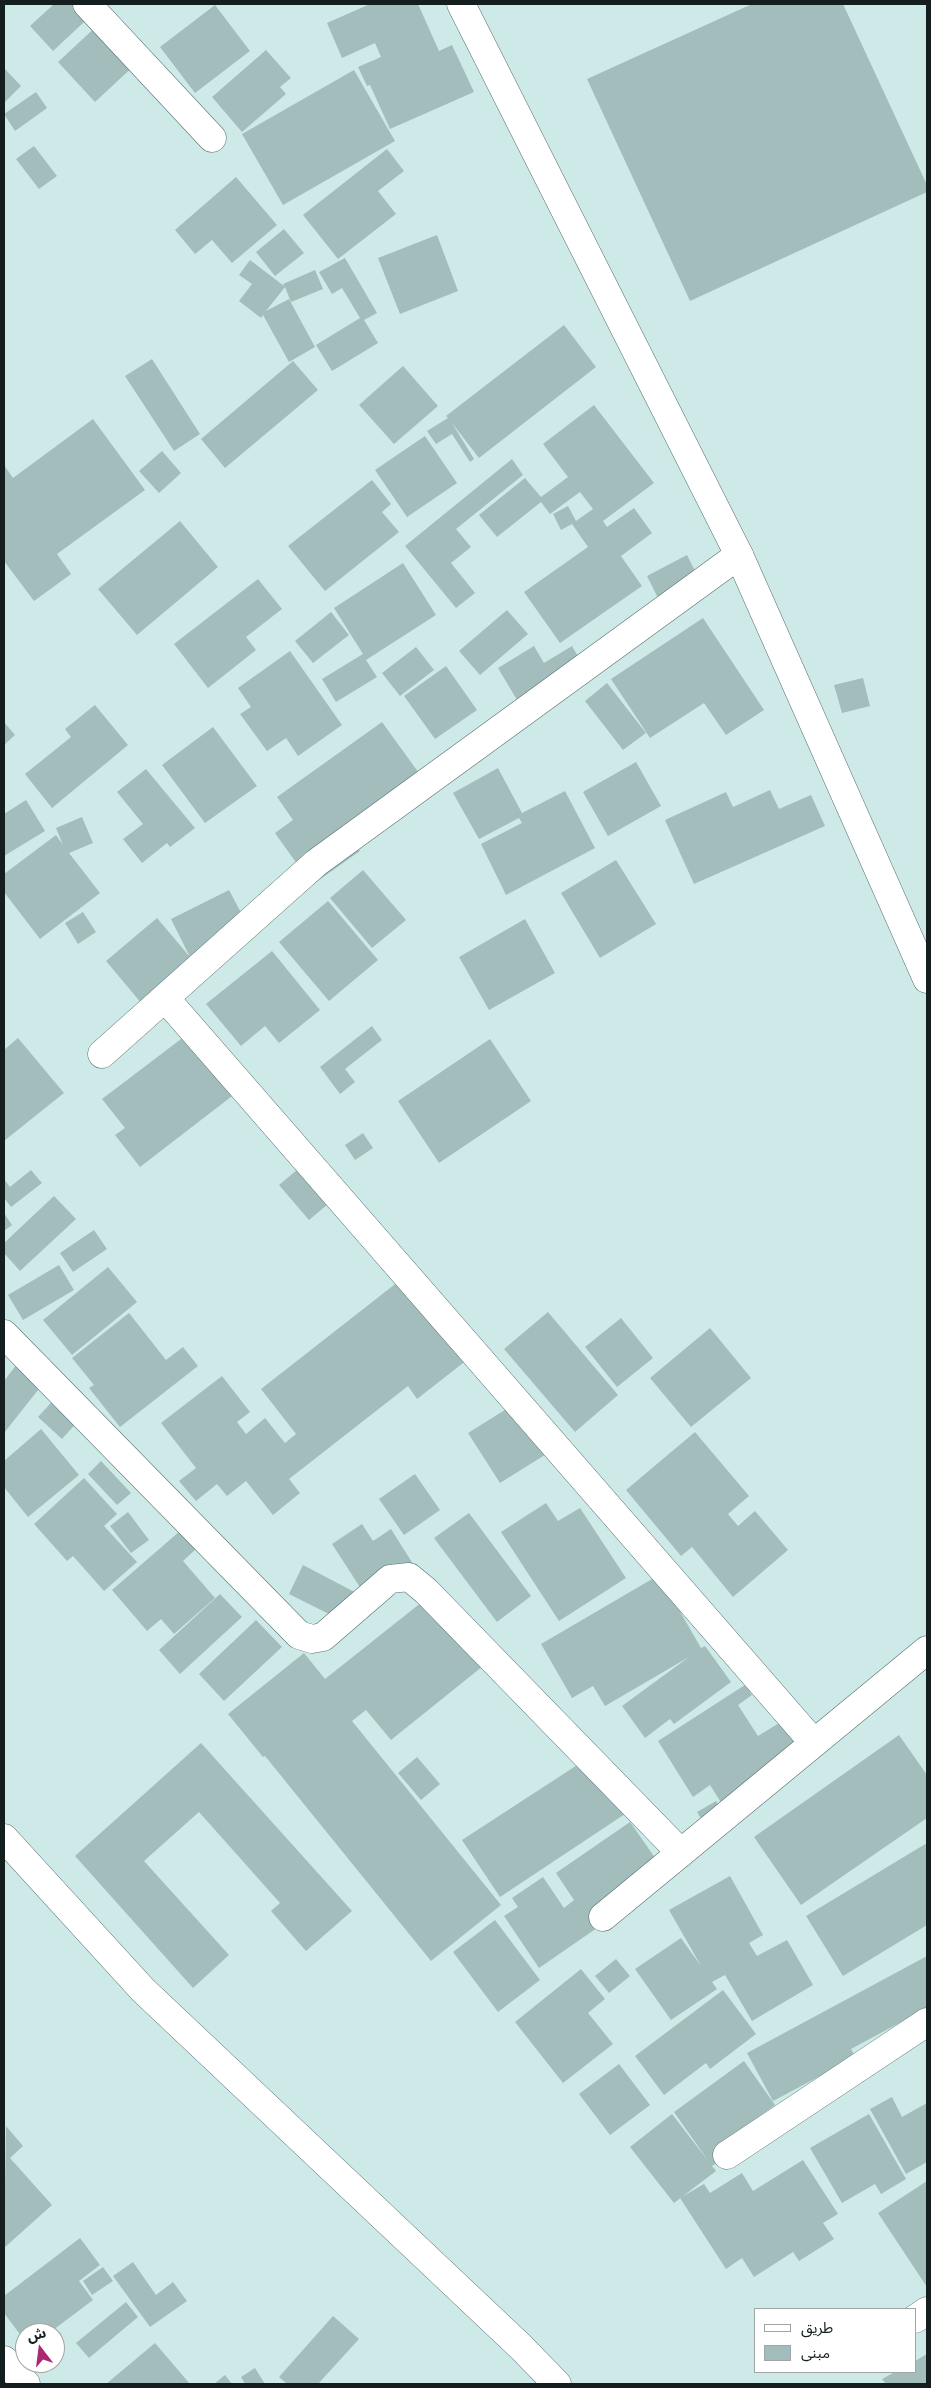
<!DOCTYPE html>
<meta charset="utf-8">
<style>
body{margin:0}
#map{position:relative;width:931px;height:2388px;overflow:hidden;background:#ceeae8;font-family:"Archivo Narrow","Noto Sans Arabic",sans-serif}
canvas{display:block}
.frame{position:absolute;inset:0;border:5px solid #141e1e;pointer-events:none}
.legend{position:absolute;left:754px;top:2308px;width:162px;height:65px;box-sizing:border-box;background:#fff;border:1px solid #a1a5a5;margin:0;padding:6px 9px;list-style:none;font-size:15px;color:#141e1e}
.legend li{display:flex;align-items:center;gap:10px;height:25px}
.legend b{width:25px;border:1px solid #a1a5a5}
.north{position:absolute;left:15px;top:2323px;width:50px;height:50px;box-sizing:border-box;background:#fff;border:1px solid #a1a5a5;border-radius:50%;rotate:345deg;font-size:14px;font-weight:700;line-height:20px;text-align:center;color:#141e1e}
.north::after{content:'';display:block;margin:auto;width:18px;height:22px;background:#ab2873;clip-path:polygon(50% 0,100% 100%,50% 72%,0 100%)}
</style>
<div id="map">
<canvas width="931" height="2388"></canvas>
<div class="frame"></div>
<ul class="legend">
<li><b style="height:6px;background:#fff"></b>طريق</li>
<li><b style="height:14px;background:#a2bdbb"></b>مبنى</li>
</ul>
<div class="north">ش</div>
</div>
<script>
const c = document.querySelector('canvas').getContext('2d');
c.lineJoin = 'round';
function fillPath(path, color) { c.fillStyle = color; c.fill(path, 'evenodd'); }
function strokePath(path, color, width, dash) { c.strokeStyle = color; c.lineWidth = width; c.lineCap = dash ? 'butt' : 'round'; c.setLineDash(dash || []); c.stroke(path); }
fillPath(new Path2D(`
 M54,4h37l6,6 -44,41 -23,-25z
 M370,4h48l21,47 13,-6 22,47 -84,37 -20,-44 -3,1 -9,-19 23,-10 -6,-14 -33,15 -15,-35z
 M752,4h91l84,181v7l-237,109 -103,-222z
 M215,5l35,46 -55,42 -35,-46z
 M101,22l37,40 -43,40 -37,-40z
 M266,50l25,28 -11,9 6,7 -44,38 -30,-35z
 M4,68l17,18 -17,17z
 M354,70l41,71 -112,64 -41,-71z
 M36,92l11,16 -32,23 -11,-17z
 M34,146l23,30 -18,13 -23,-30z
 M387,149l17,22 -26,20 18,23 -58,45 -35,-44z
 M236,177l41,48 -45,38 -20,-23 -17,14 -20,-24z
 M284,229l20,24 -29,23 -19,-24z
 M437,235l21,56 -58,23 -22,-56z
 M345,258l32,55 -13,7 14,23 -46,28 -16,-26 44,-27 -18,-30 -10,6 -13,-22z
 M250,260l34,26 -1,-2 32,-14 8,19 -32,13 -6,-15 -19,24 23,-12 26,48 -26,15 -26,-47 -2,3 -22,-17 13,-17 -13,-9z
 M564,325l32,42 -117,91 -27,-35 22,36 -4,3 -18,-28 -16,10 -9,-13 21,-13 -2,-2z
 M152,359l48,75 -26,17 -49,-75z
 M293,361l25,29 -93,78 -24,-29z
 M403,366l35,40 -44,38 -35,-39z
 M594,405l60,78 -51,38 4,6 27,-19 18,25 -31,23 21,30 -82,57 -36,-51 64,-45 -16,-23 -11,6 -8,-16 15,-8 8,15 17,-12 -13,-17 -30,22 -9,-12 -44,35 -18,-22 46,-37 16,19 27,-20 -25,-33z
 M93,419l52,71 -88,64 14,20 -37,27 -30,-40v-96l9,13z
 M425,436l32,47 -50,34 -32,-47z
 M162,451l19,22 -22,20 -20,-22z
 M512,459l11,16 -67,54 15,18 -20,16 24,30 -19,15 -51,-62z
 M372,480l19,24 -9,8 17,20 -74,59 -37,-45z
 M180,521l38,46 -81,68 -39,-46z
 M687,555l15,30 -40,21 -15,-30z
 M403,563l33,52 -70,45 11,17 -41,25 -14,-23 41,-25 -29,-46z
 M258,579l24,30 -36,28 10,13 -48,38 -34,-44z
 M507,610l21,24 -48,41 -21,-24z
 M331,612l18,23 -36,28 -18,-22z
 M703,618l61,92 -38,25 -22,-32 -54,35 -39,-59z
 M534,646l10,17 28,-17 15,26 -64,38 -25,-42z
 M416,647l18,23 -34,26 -18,-23z
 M290,651l52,74 -44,31 -12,-18 -19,13 -27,-37 11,-7 -13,-19z
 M446,666l31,44 -42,29 -31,-43z
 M863,678l7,28 -28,7 -8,-28z
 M607,683l39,50 -23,17 -38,-49z
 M95,705l33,40 -76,63 -27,-34 46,-37 -6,-8z
 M4,722l11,13 -11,10z
 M382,722l42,58 -76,54 12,17 -48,34 -37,-52 18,-13 -16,-23z
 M213,727l44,59 -52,37 -43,-58z
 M636,762l25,44 -53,30 -25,-44z
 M498,768l24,45 43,-22 30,57 -89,47 -25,-51 41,-21 -3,-5 -40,21 -26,-46z
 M146,769l49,59 -25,19 -3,-4 -25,20 -19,-24 20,-15 -26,-32z
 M770,790l9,19 32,-14 14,31 -131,58 -29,-64 61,-28 7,15z
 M26,800l19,31 -41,25v-42z
 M82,817l11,26 -24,10 31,40 -60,46 -36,-47v-18l52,-39 7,10 -7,-17z
 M616,860l40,64 -56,34 -39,-65z
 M363,870l43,50 -34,28 -42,-50z
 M229,890l25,47 -107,73 -41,-49 51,-43 33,39 -19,-38z
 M328,901l50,59 -49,41 -50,-59z
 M83,912l13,20 -18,12 -13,-21z
 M525,919l30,54 -66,37 -30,-53z
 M272,951l48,59 -41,33 -14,-17 -24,20 -35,-42z
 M372,1026l10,14 -37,29 10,13 -15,12 -20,-27z
 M189,1033l47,60 -96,74 -25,-32 10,-7 -23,-29z
 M18,1038l46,55 -60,48v-91z
 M490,1039l41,62 -92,62 -41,-62z
 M363,1133l10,15 -18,12 -10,-15z
 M310,1159l30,35 -31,26 -30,-35z
 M31,1170l11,13 -31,24 -7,-9v-19l6,8z
 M54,1196l22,23 -56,52 -16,-18v-10z
 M4,1213l8,12 -8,6z
 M94,1230l13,19 -34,23 -13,-19z
 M59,1265l15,25 -51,30 -15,-25z
 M108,1267l29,35 -65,53 -29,-35z
 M408,1274l64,82 -55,43 -9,-13 -119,93 11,14 -27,22 -27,-34 -19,15 -10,-12 -21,17 -17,-20 17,-13 -35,-45 61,-47 28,36 -13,10 9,12 19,-16 20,25 11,-9 -35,-45z
 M548,1312l70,83 -43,37 -71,-83z
 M129,1313l37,47 17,-13 15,19 -78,61 -31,-39 5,-3 -22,-27z
 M621,1318l32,40 -36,29 -32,-40z
 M710,1328l41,50 -60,49 -41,-49z
 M17,1364l25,21 -38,48v-52z
 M57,1396l24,22 -19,21 -24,-22z
 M516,1403l32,50 -48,30 -32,-50z
 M41,1429l38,46 -51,42 -24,-30v-26z
 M695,1432l54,64 -21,18 10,12 17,-15 33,39 -55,47 -41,-50 -11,9 -55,-66z
 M101,1461l30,32 -14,12 -29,-31z
 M415,1474l25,36 -36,25 -25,-36z
 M84,1478l33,36 -13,12 33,36 -33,29 -31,-35 -6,5 -33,-37z
 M546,1503l12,18 22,-13 46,70 -67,43 -58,-89z
 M128,1512l21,28 -18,13 -21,-27z
 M469,1513l62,83 -34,26 -63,-84z
 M362,1524l11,17 18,-12 24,38 -48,31 -35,-54z
 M180,1531l16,18 -13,12 32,37 -41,36 -13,-15 -14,12 -35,-41z
 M303,1565l61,32 -15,27 -60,-30z
 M659,1575l42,73 4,-2 26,36 -57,42 -4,-5 -25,19 -23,-32 67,-49 -84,49 -12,-20 -21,12 -31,-54z
 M220,1594l22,23 -62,57 -21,-24z
 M427,1598l56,68 -92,74 -25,-30 -14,11 149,184 -70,56 -166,-205 -2,1 -35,-43 76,-61 21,26z
 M256,1620l26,27 -58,54 -25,-27z
 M745,1685l7,10 -14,10 20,31 31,-19 27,42 -87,56 -19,-30 -17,12 -35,-56z
 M899,1735l28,40v43l-126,87 -47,-68z
 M201,1743l151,168 -46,40 -35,-40 9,-8 -81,-91 -55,49 85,94 -36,33 -118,-132z
 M417,1757l23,27 -19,16 -23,-27z
 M588,1758l37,56 -125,83 -38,-57z
 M716,1801l8,13 -19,11 -8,-13z
 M630,1822l28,40 -35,48 -84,58 -35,-52 14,-9 -6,-9 31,-21 21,31 10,-8 -18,-27z
 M927,1843v82l-84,51 -37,-60z
 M730,1876l33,59 -14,8 8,13 30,-16 26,45 -61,36 -27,-46 -13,7 5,7 -46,31 -36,-51 46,-31 20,28 -32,-56z
 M495,1920l45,60 -42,32 -45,-60z
 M927,1956v52l-76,41 12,22 -35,18 -8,-13 -47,25 -26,-48z
 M616,1959l14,17 -21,17 -14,-17z
 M581,1969l24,30 -17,14 25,31 -50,39 -48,-61z
 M723,1990l33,44 -46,35 -4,-6 -42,32 -29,-39z
 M744,2061l31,44 -28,20 7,11 -42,30 4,5 -42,32 -44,-56 42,-33 37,48 -35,-50z
 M619,2064l31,41 -40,30 -31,-41z
 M892,2097l10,20 25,-14v59l-21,12 -36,-65z
 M869,2114l37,65 -25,15 -6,-10 -33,19 -32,-55z
 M6,2126l17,20 -13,12 42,47 -48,43z
 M803,2160l35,54 -15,9 11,16 -35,22 -6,-9 -39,25 -12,-19 -16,11 -46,-71 24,-14 6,9 32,-20 11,18z
 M927,2181v106l-49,-74z
 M80,2238l20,27 -21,16 14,19 -44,33h-24v8l-21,-28v-17z
 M133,2262l23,33 17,-13 14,19 -37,26 -37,-51z
 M103,2267l10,14 -21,14 -9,-14z
 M126,2302l12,15 -49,41 -13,-15z
 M333,2316l26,23 -41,45h-31l-8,-7z
 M155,2343l35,41h-84z
 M927,2354v30h-41l-4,-5 13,-7h20v-11z
 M255,2368l10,16h-20l-4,-7z
 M225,2375l7,9h-18z`), '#a2bdbb');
const street = new Path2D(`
 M87,4l125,134
 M165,998l649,745
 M102,1054l214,-191 423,-308
 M4,1334l295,301 13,4 11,-2 67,-58 19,-2 17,14 255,262
 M4,1838l139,152 378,357 36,37
 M603,1917l324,-267
 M727,2155l200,-133
 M915,2319l12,-8
 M4,2360l22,24`);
const secondary = new Path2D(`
 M461,4l278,551 188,424`);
strokePath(street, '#566e6d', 29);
strokePath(secondary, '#566e6d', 29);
strokePath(street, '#fff', 28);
strokePath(secondary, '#fff', 28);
</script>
